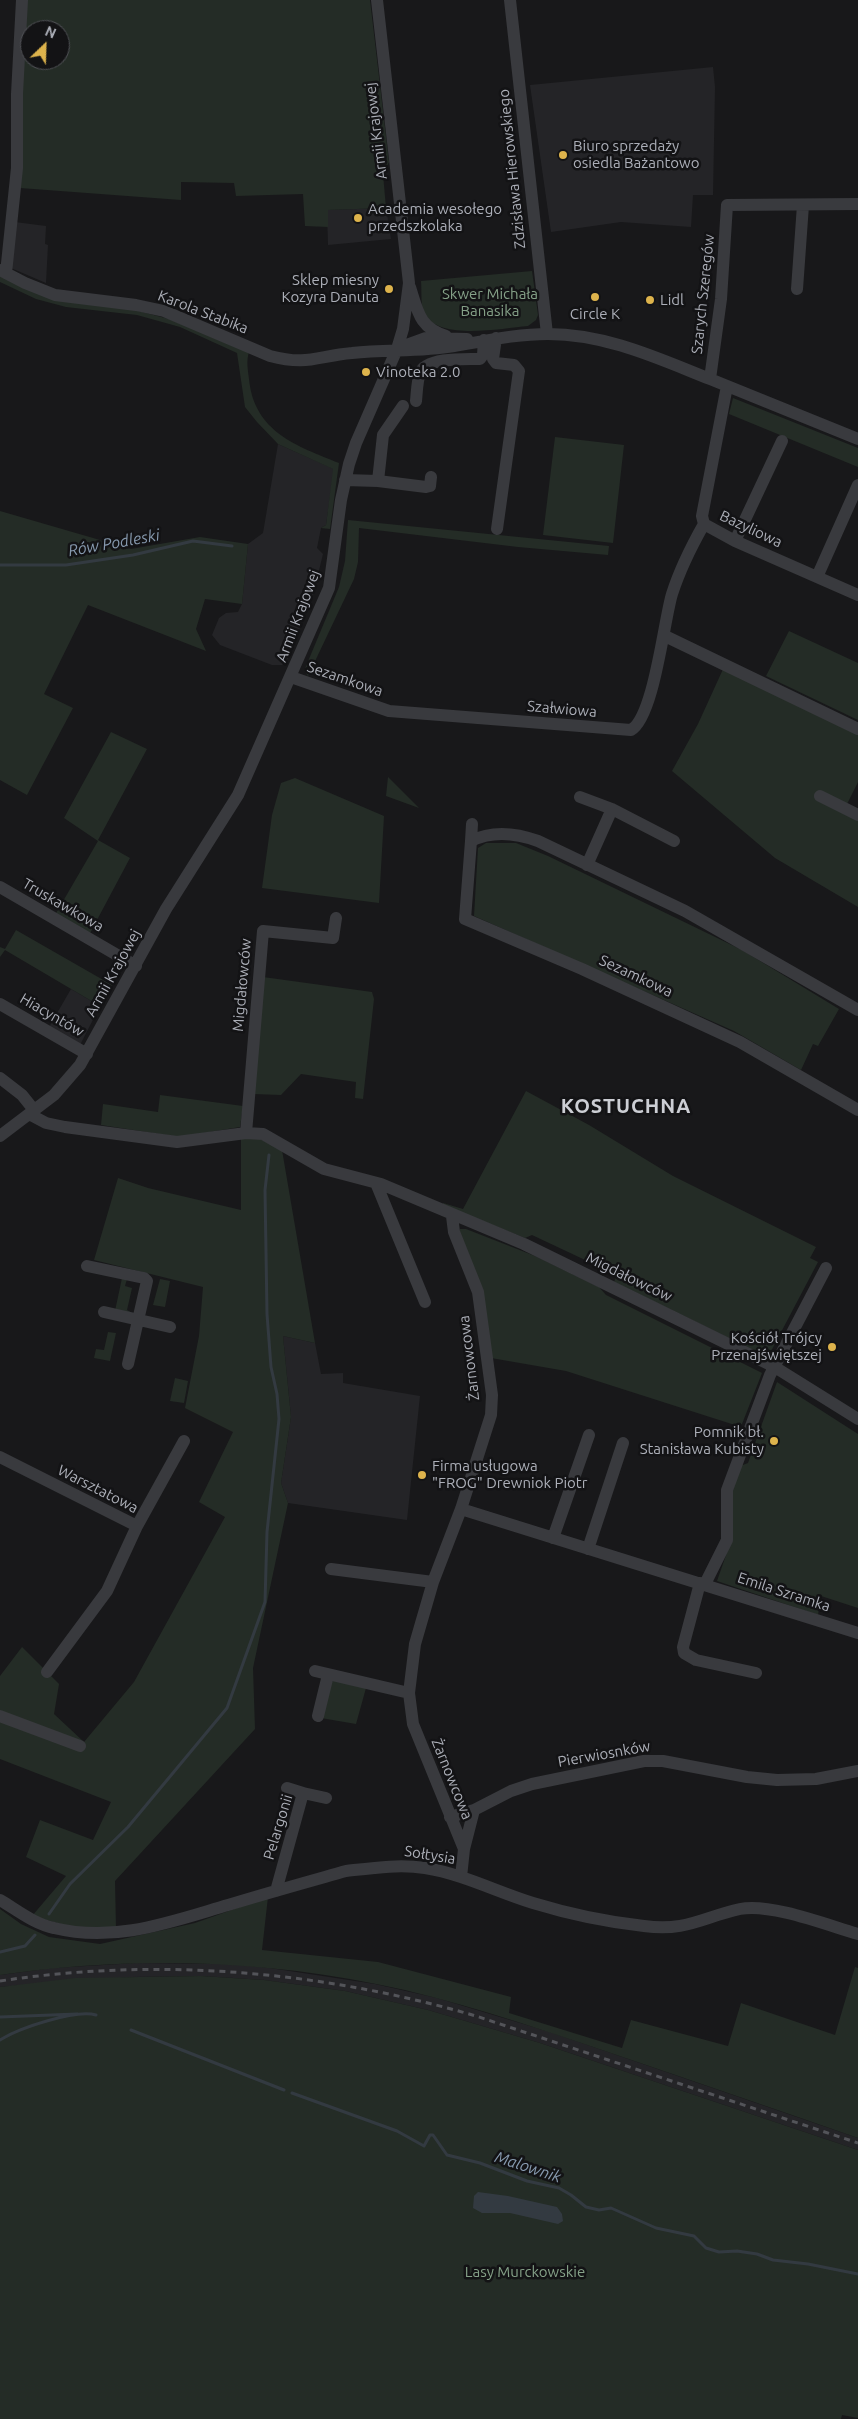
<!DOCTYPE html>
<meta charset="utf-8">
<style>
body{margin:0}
#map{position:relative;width:858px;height:2419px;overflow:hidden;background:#18181a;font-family:Ubuntu,sans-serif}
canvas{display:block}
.north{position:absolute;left:20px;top:20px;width:50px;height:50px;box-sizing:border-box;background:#131315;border:1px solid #505156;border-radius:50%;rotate:24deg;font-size:14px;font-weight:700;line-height:20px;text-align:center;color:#acafb8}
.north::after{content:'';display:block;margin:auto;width:18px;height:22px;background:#ddb34c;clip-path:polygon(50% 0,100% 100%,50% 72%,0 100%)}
</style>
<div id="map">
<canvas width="858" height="2419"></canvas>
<div class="north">N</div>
</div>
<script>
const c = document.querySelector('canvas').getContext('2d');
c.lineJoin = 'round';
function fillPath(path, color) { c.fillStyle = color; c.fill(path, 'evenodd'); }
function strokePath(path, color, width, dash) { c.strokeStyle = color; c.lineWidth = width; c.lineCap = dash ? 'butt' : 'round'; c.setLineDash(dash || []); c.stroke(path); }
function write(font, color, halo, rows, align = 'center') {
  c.font = font + ' Ubuntu,sans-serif'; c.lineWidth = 5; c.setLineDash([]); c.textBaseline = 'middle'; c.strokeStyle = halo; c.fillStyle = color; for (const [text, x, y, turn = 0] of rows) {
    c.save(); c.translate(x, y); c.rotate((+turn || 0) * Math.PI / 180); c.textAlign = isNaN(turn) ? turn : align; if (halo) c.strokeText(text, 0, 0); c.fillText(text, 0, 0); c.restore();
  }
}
fillPath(new Path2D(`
 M713,67l2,20 -2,108h-20l-2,32 -70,-5 -70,10 -21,-147z
 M386,208l5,31 -63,6 -1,-35z
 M15,222l31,4 -1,18 3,1 -2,38 -35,-15z
 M278,444l56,25 -8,56 -5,3 -4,20 6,6 -10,41 -26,65 -5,5h-10l-52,-20 -8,-10 7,-17 7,-5 12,-1 4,-8 6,-60 15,-11z
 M71,989l29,17 -20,39 -31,-18z
 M283,1336l32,7 6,31 22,-1v10l77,13 -13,124 -119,-17 -7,-20 10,-66z
 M137,1963l95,1 38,4 105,16 62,14 113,34 308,106v12l-318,-107 -112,-33 -83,-19 -81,-11 -63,-4 -68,1 -133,10v-12l52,-7z`), '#242427');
fillPath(new Path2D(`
 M27,0h343l19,162 -6,12 3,34 -58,2v17l-23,-1 -2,-32 -67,2 -2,-13 -53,-1v18l-161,-12 2,-97zM30,30h30v30h-30z
 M532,271l6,44 -2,5 -8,6c-26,2 -86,15 -103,-11 -5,-9 -3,-23 -4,-34z
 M0,275l169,44 80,33c-3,9 -1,18 0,27 5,53 48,67 90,84l-9,66 -9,-1 5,-3 7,-56 -55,-25 -21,-22 -12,-15 -8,-54 -57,-26 -43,-12 -71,-8 -30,-8 -36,-17z
 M733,398l125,50v19l-129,-53z
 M555,437l69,8 -11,98 -70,-8z
 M0,511l131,38 69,-12 48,7 -6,60 -37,-5 -9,30 10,22 -118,-46 -44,89 29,14 -46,87 -27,-15z
 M348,520l261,26 -1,9 -90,-8 -159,-19 -1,34 -4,17 -46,97 -4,-5 35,-84 6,-26z
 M789,631l69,32v57l-92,-44z
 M724,667l134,66v49l-13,26 13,7v92l-83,-49 -103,-87 26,-47z
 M111,732l36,17 -49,91 32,18 -41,77 -34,-20 43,-74 -34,-23z
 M388,777l31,31 -33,-12z
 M295,778l89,38 -5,87 -117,-15 10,-73 9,-32z
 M486,843h30l32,13 194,94 97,59 -21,37 -5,-2 -12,26 -67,-39 -260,-115 4,-68z
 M16,930l96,55 -12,21 -95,-56 -5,7v-10l5,2z
 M263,977l109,15 2,7 -11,100 -8,-1 1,-16 -55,-8 -20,21 -28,-1z
 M526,1091l63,34 84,51 143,71 -6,11 8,4 -50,95 -154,-75 3,-7 -85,-40 -7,3 -82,-33v-2l20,6z
 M160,1095l83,11 -3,21 -61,10 -78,-12 2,-21 55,8z
 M241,1138h17l24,12 33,193 -32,-7 8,81 -10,66 7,20 -35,165 2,61 -140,152 1,47h-41l-43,-12 34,-40 -40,-19 14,-37 53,20 18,-38 -111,-43v-83l22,-29 37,37 -5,30 30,28 50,-60 91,-165 -26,-15 34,-70 -48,-24 14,-72 4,-49 -109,-27 24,-82 30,10 93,22z
 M460,1229h6l69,27 64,31 7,8 156,78 -20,51 -4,2 -172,-55 -75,-13 -32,-125z
 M122,1278l5,1 -2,7 7,2 -5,22 7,4 -19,-3z
 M160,1279l10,2 -5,26 -12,-2z
 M108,1332l8,1 -6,28 -16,-3 2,-9 8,1z
 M175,1378l13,3 -4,22 -14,-2z
 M777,1382l81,52v174l-37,-12 -3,19 -101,-34 15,-43v-45l8,-27 8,-3z
 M334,1680l32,8 -10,36 -35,-6 8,-34z
 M268,1897l-6,53 116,12 133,35 -2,16 113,35 9,-28 97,26 13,-43 94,32 20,-68 3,1v170c-85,-30 -171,-59 -256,-88 -75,-25 -149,-51 -226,-66 -124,-25 -251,-27 -376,-9v-66l21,15 28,13 51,7 95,-21z
 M201,1976l63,4 81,11 83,19 112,33 318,107v268l-16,-3 -1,4h-841v-432l75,-9z`), '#242c26');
fillPath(new Path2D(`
 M478,2192l30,4 49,11 5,7 1,7 -5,3 -48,-11h-28l-9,-5 1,-12z`), '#333a41');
strokePath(new Path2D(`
 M0,565h66l67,-10 60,-14 39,5
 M49,1914l21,-30 58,-57 99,-119 38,-106 2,-70 12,-113 -2,-25 -6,-27 -4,-53 -2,-124 4,-35
 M0,1952l25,-6 10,-11
 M0,2017l77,-3
 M131,2030l153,60
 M0,2040c19,-12 76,-31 96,-25
 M292,2093l105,38 27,15 6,-11h3l14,20 33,8 47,18 32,7 12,7 15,12 13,3 12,-2 45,20 38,8 12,12 13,4 18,-1 20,3 16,6 35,4 50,10`), '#333a41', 3);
strokePath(new Path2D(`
 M510,0l37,334
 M0,270l25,13 30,12 81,10 28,6 106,45c38,10 47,0 82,-3 34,-4 68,-1 102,-7 31,-5 62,-12 94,-12 58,0 109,24 162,45 50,20 99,40 148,60
 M6,273l11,-105v-74l5,-94
 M410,287c8,25 9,40 36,49
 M797,289l6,-84
 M496,338l-3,21 3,4 18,2 5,6 -22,158
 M404,346l22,-8 41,1
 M710,379l11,-80 6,-94 131,-1
 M727,386l-25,130 2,8 31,17 123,54
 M416,401c1,-9 1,-20 4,-28 6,-16 45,-14 60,-14l3,-4 1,-15
 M345,480l33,1 48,6 4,-1 1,-9
 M378,481l5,-46 20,-29
 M735,541l47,-100
 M817,577l41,-92
 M665,636l193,93
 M291,677l98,34 242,19c23,-13 33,-110 41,-136 8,-25 19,-47 32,-70
 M820,796l38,19
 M580,797l32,12 62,32
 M471,841l1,-17
 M587,865l25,-56
 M0,887l136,79
 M0,1004l87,50
 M858,1010l-173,-99 -147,-70c-22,-8 -45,-11 -67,0l-6,78 117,50 158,73 118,68
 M0,1078l22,17 12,15
 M29,1114l17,9 19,4 112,15 69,-9 17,1 61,35 57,15 143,60 249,122 85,53
 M246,1133l17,-202 70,7 3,-20
 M0,1136l54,-41 26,-30 86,-156 72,-114 91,-207 12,-88 8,-36 7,-21 41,-94 6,-20 6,-46 -32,-283
 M376,1183l49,119
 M452,1216l2,16 24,60 14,103 -1,20 -30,94 -28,73 -18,62 -6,49 4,31 51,125 -3,28
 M87,1266l57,12 3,3 -19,83
 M104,1312l66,15
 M0,1457l137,69 -30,65 -60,81
 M461,1509l397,124
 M137,1526l47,-85
 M553,1538l36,-103
 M588,1549l35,-106
 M331,1569l102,13
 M700,1583l-17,64 1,6 12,7 60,13
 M705,1584l22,-44v-50l43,-115 56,-107
 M315,1671l94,22
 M0,1716l80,30
 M318,1716l10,-41
 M287,1788l16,5
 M450,1817l24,-7 37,-19 21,-7 112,-23h19l84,16 30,3 39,-1 42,-8
 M464,1849l10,-39
 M276,1891l27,-98 23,5
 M0,1900c17,10 34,24 54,28 61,15 116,-6 174,-23 39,-12 79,-23 118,-34 26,-3 53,-7 79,-3 38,6 72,24 108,35 36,11 74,19 111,23 42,6 59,-9 96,-17 31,-6 87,16 118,25`), '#393a3e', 12);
strokePath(new Path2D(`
 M0,1981c159,-24 322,-10 476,35l382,127`), '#535459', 3, [6, 5]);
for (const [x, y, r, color] of [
 [563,155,5,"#ddb34c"],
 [358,218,5,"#ddb34c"],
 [389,289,5,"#ddb34c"],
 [595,297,5,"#ddb34c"],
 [650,300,5,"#ddb34c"],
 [366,372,5,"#ddb34c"],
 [832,1347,5,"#ddb34c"],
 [774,1441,5,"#ddb34c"],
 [422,1475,5,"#ddb34c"]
]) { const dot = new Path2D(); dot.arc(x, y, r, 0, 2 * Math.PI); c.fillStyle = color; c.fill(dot); strokePath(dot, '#131315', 2); }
write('15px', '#acafb8', '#131315', [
 ["Armii Krajowej",376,131,-97],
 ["Zdzisława Hierowskiego",512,169,-96],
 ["Szarych Szeregów",703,294,-84],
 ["Karola Stabika",203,312,21],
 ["Bazyliowa",751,529,25],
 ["Armii Krajowej",298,616,-69],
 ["Sezamkowa",345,679,19],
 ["Szałwiowa",562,709,5],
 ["Truskawkowa",63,905,30],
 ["Armii Krajowej",113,973,-61],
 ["Sezamkowa",636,976,25],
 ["Migdałowców",242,985,-85],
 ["Hiacyntów",52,1015,30],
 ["Migdałowców",629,1277,26],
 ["Żarnowcowa",469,1358,-97],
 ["Warsztatowa",98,1489,27],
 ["Emila Szramka",784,1592,18],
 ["Pierwiosnków",604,1754,-10],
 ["Żarnowcowa",452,1779,68],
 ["Pelargonii",278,1827,-73],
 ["Sołtysia",430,1855,9]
]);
write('15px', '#acafb8', '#131315', [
 ["Biuro sprzedaży",573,146],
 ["osiedla Bażantowo",573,163],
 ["Academia wesołego",368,209],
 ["przedszkolaka",368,226],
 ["Sklep miesny",379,280,"right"],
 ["Kozyra Danuta",379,297,"right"],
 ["Lidl",660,300],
 ["Circle K",595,314,"center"],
 ["Vinoteka 2.0",376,372],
 ["Kościół Trójcy",822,1338,"right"],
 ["Przenajświętszej",822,1355,"right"],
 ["Pomnik bł.",764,1432,"right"],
 ["Stanisława Kubisty",764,1449,"right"],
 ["Firma usługowa",432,1466],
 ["\"FROG\" Drewniok Piotr",432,1483]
], 'left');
write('15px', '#85a188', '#131315', [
 ["Skwer Michała",490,294],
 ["Banasika",490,311],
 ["Lasy Murckowskie",525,2272]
]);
write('italic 16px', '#879aaf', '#131315', [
 ["Rów Podleski",114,543,-10],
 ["Malownik",528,2167,18]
]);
c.letterSpacing = '1px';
write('bold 20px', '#ccced4', '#131315', [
 ["KOSTUCHNA",626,1106]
]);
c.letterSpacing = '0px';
</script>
